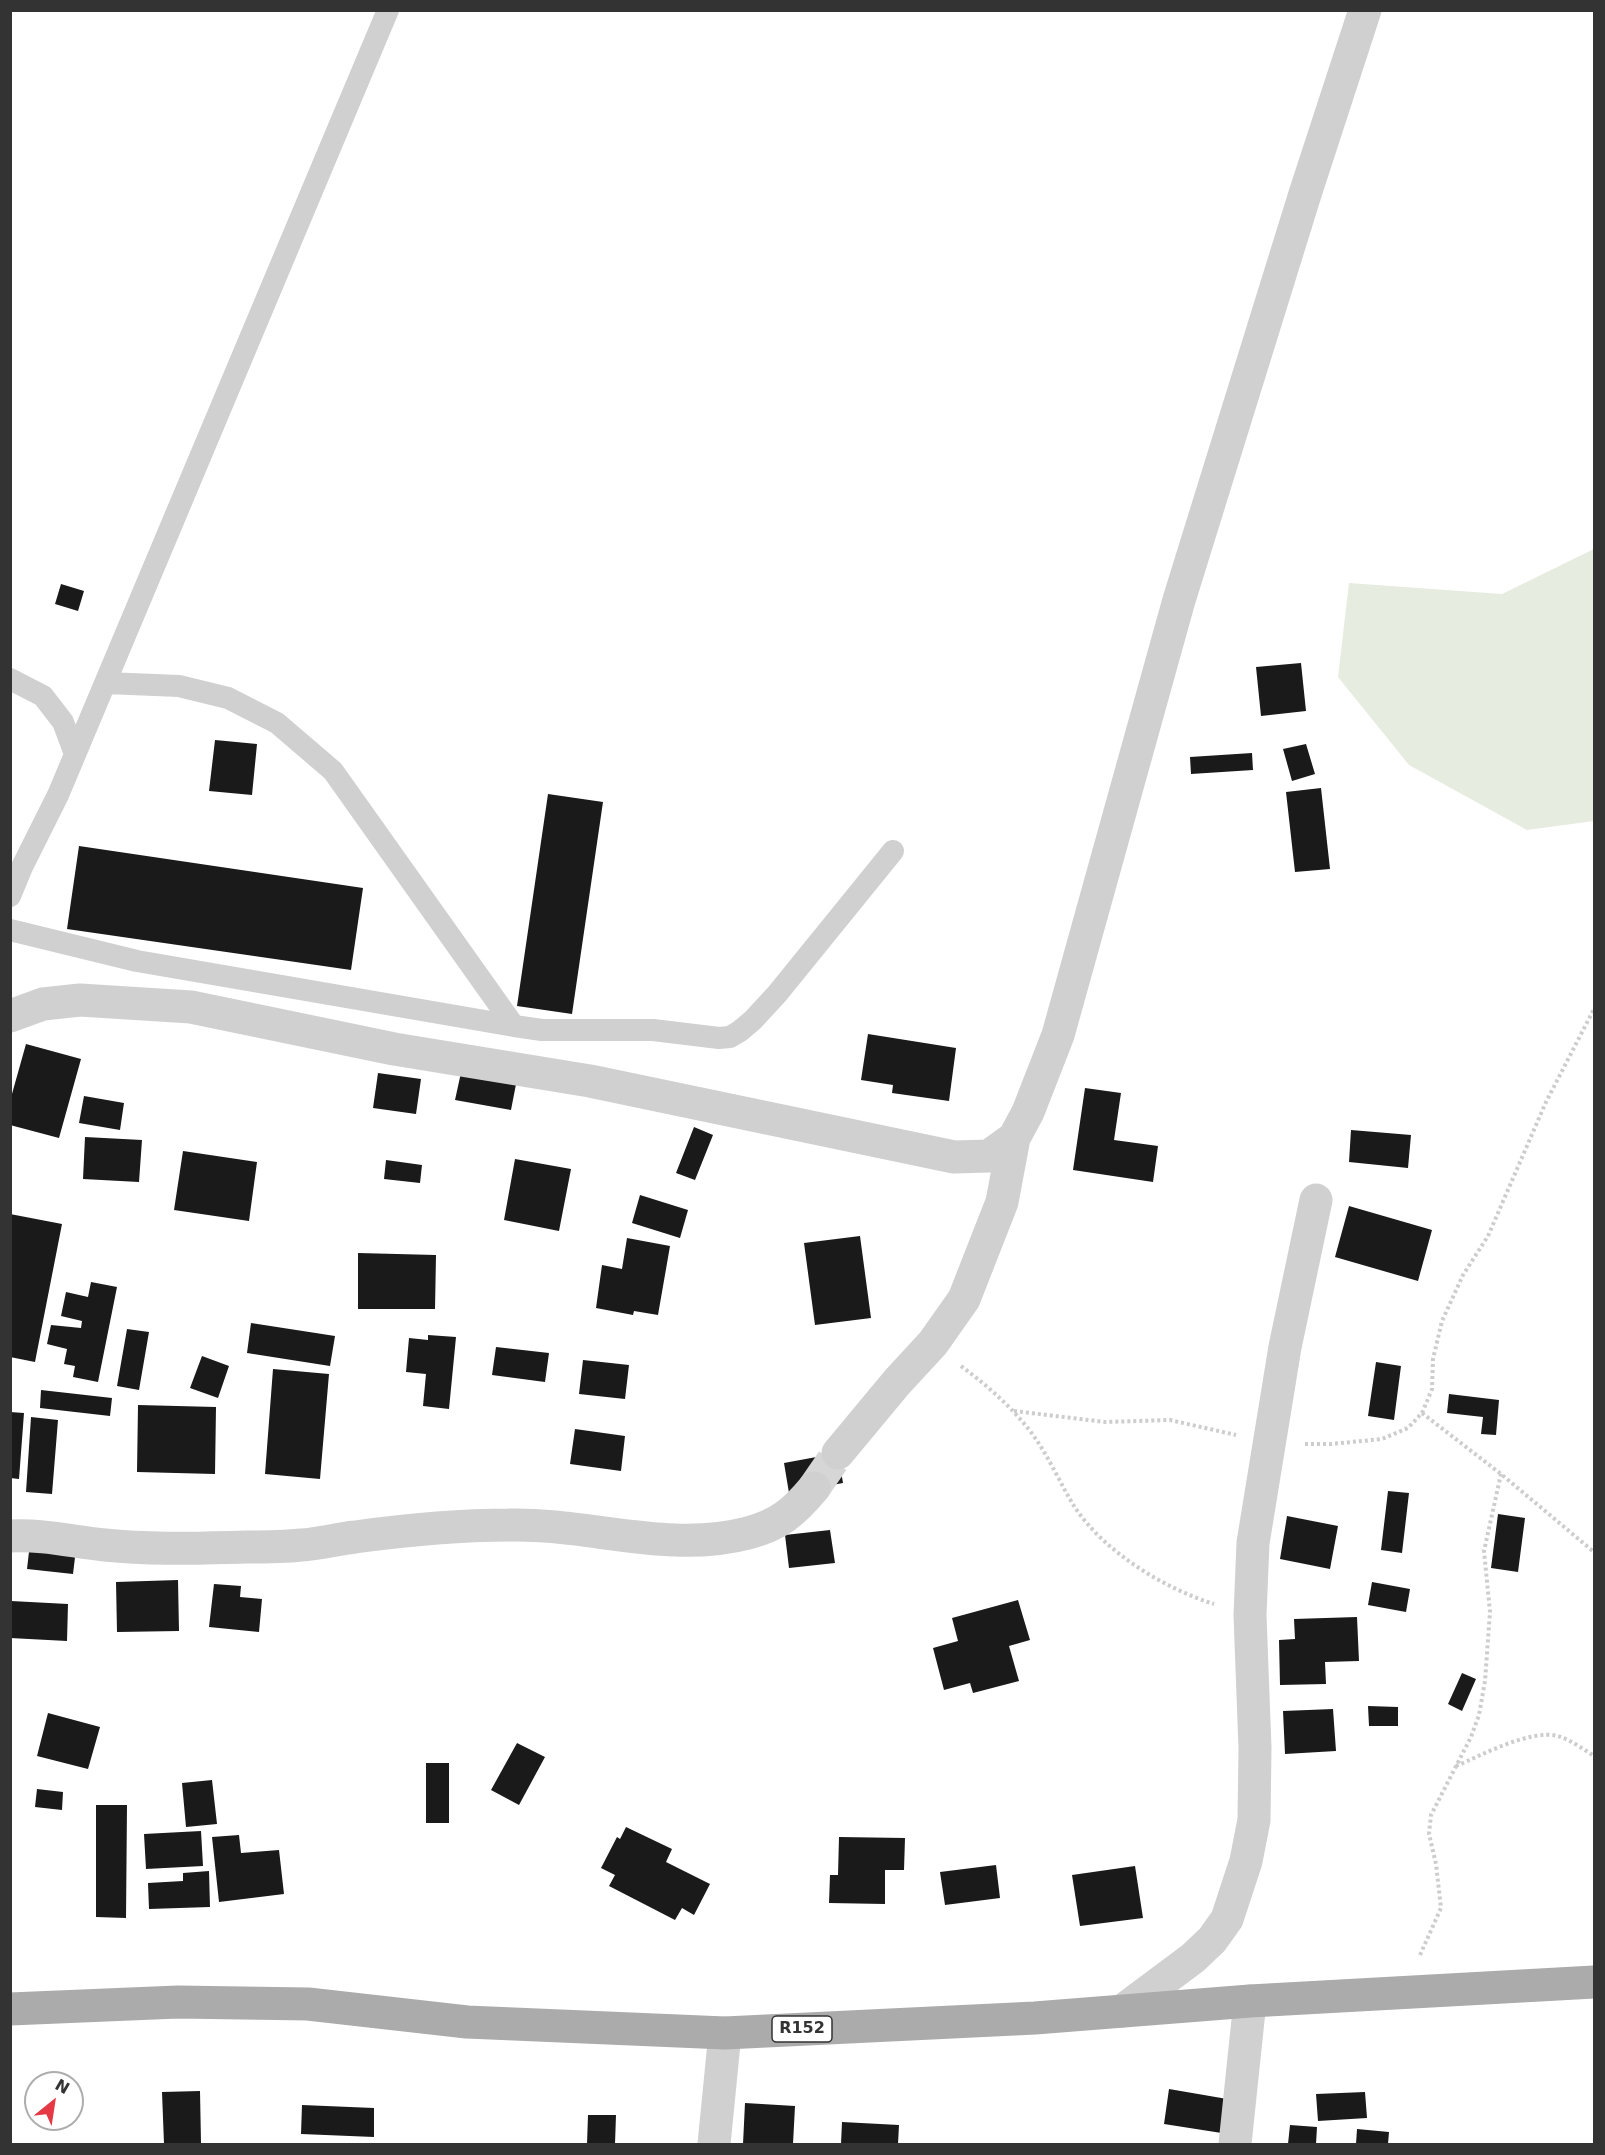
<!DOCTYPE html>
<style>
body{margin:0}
#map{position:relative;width:1605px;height:2155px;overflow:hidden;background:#fff;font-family:"DejaVu Sans",sans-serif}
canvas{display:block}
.frame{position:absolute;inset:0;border:12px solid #333;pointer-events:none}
.north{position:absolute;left:24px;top:2071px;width:60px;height:60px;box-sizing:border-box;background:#fff;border:2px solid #adadad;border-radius:50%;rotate:30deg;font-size:16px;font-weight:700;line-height:24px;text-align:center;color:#333}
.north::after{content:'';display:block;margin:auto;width:21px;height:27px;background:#e63946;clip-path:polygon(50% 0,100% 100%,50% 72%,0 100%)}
</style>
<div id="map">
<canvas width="1605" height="2155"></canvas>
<div class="frame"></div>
<div class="north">N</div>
</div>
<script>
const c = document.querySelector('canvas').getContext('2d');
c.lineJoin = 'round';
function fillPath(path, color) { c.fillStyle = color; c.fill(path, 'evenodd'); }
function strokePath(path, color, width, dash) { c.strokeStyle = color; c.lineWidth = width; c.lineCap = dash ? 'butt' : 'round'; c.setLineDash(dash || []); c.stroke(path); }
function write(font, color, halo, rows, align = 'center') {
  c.font = font + ' "DejaVu Sans",sans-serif'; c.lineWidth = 6; c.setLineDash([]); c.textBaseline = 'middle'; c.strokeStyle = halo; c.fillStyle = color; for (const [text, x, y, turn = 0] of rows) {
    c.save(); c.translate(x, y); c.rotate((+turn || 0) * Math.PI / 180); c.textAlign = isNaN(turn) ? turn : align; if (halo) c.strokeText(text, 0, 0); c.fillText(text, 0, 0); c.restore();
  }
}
fillPath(new Path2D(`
 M1594,549v272l-67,9 -118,-65 -71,-88 11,-94 153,11z`), '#e6ecdf');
fillPath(new Path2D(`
 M61,584l23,7 -6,20 -23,-7z
 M1301,663l5,48 -45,5 -5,-49z
 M215,740l42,4 -5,51 -43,-4z
 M1306,744l9,30 -23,7 -9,-32z
 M1252,753l1,17 -62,4 -1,-17z
 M1321,788l9,81 -35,3 -9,-80z
 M548,794l55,8 -31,212 -55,-8z
 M79,846l284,42 -12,82 -284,-41z
 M868,1034l88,14 -7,53 -57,-8 1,-8 -32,-5z
 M26,1044l55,15 -22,79 -49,-13v-24z
 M462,1068l55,11 -6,31 -56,-10z
 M378,1073l43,6 -5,35 -43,-6z
 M1085,1088l36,5 -7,47 44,6 -5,36 -80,-12z
 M84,1096l40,7 -4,27 -41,-7z
 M694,1127l19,8 -18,45 -19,-7z
 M1351,1130l60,5 -3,33 -59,-6z
 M85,1137l57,3 -3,42 -56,-3z
 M183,1151l74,11 -8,59 -75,-11z
 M515,1159l56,10 -12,62 -55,-11z
 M386,1160l36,5 -2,18 -36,-4z
 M640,1195l48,15 -8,28 -48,-15z
 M1349,1206l83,24 -14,51 -83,-24z
 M10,1214l52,10 -27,138 -25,-5z
 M860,1236l11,82 -56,7 -11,-82z
 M627,1238l43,8 -12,69 -24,-4 -1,4 -37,-7 6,-43 20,4z
 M358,1253l78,2 -1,54h-77z
 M91,1282l26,5 -19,95 -25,-5 2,-11 -11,-2 3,-15 -20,-5 4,-19 30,3 1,-7 -21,-5 5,-24 22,5z
 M251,1323l84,13 -5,30 -83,-13z
 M127,1329l22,3 -10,58 -22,-4z
 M428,1335l28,2 -7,72 -26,-3 3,-32 -20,-2 3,-34 19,2z
 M496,1347l53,6 -4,29 -53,-7z
 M202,1356l27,10 -11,32 -28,-10z
 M583,1360l46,5 -4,34 -46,-5z
 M1376,1362l25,4 -7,54 -26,-4z
 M273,1369l56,5 -9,105 -55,-5z
 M41,1390l71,8 -2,18 -70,-8z
 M1449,1394l50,6 -3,35 -15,-1 2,-17 -36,-4z
 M138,1405l78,2 -1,67 -78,-2z
 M10,1412l14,1 -5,66 -9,-1z
 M31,1417l27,3 -6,74 -26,-2z
 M575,1429l50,7 -4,35 -51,-7z
 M838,1453l5,30 -54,10 -5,-30z
 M1388,1491l21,2 -7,60 -21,-3z
 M1498,1514l27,4 -7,54 -27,-4z
 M1287,1516l51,10 -8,43 -50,-10z
 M830,1530l5,33 -46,5 -4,-33z
 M30,1543l46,6 -3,25 -46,-5z
 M178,1580l1,51 -62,1 -1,-50z
 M1372,1582l38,7 -4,23 -38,-7z
 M214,1584l27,2 -1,11 22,2 -3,33 -50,-5z
 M1018,1600l12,40 -21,6 10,35 -46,12 -3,-10 -26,7 -11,-42 25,-7 -6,-23z
 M11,1601l57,3 -1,37 -57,-3z
 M1357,1617l2,44 -34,1 1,22 -46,1 -1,-45 16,-1 -1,-20z
 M1462,1673l14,6 -14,32 -14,-7z
 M1368,1706l30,1v19h-29z
 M1333,1709l3,42 -51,3 -2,-43z
 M48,1713l52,14 -12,42 -51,-13z
 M517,1743l28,14 -26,48 -28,-15z
 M426,1763h23v60h-23z
 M212,1780l5,44 -31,3 -4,-44z
 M37,1789l26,3 -1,18 -27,-3z
 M96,1805h31l-1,113 -30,-1z
 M626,1827l46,22 -6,13 44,22 -16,31 -12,-7 -7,12 -66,-34 6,-11 -14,-7 16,-31 3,2z
 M201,1831l2,35 -57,3 -2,-35z
 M239,1835l2,18 38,-3 5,44 -65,8 -7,-65z
 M839,1837l66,1 -1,32h-19v34l-56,-1 1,-28h8z
 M996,1865l4,33 -55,7 -5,-33z
 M1135,1866l8,52 -63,8 -8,-51z
 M209,1871l1,36 -61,2 -1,-26 35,-2v-8z
 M1169,2089l64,11 -5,34 -64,-10z
 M200,2091l1,52 -37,1 -2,-52z
 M1365,2092l2,26 -49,3 -2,-27z
 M745,2103l50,3 -2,38h-50z
 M302,2105l72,3v29l-73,-3z
 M588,2115h28l-1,29h-28z
 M842,2122l57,3 -1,19h-57z
 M1290,2125l27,2 -1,17h-28z
 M1357,2129l32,3 -1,12h-32z`), '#1a1a1a');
strokePath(new Path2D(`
 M814,1488l24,-35`), '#d6d6d6', 33, [33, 16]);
strokePath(new Path2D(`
 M961,1366c27,20 52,42 72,69 16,22 27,48 41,71 29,45 89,82 140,98
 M1014,1411l91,11 65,-2 66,15
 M1422,1413l79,61 93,78
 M1305,1444h26l51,-5 26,-11 14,-15 10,-24 1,-30 9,-38 21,-46 25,-39 58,-134 48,-93
 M1456,1766c26,-11 74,-37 102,-30 13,4 25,13 36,20
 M1420,1955l21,-47 -5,-44 -7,-30 2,-19 40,-78 8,-22 6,-34 5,-69 -6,-61 17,-77`), '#cdcdcd', 4, [3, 3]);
strokePath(new Path2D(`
 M10,679l33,17 20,26 12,32
 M106,683l73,3 49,12 49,25 56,48 181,255
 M10,896l12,-29 36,-72 330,-785
 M10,930l127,31 377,65 28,4h111l66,8 11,-1 10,-6 13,-11 24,-26 116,-143`), '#d0d0d0', 22);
strokePath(new Path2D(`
 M10,1016l33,-12 37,-4 111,7 203,42 196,32 364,76 35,-1 25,-18 14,-26 30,-77 121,-435 126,-406 60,-184
 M838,1453l59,-71 36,-39 31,-44 38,-97 12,-64
 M10,1536c33,-2 64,6 95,9 47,5 95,3 141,2 18,0 37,0 55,-2 18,-1 36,-6 54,-8 51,-7 103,-12 154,-12 79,-2 160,29 239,8 31,-8 46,-21 66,-45
 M1122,2011l71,-53 19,-18 15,-21 19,-58 8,-41 1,-72 -5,-133 3,-72 32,-196 31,-147
 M714,2144l11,-111
 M1235,2144l15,-143`), '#d0d0d0', 33);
strokePath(new Path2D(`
 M10,2009l168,-7 130,2 159,18 258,11 310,-15 215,-17 344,-19`), '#ababab', 33);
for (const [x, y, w] of [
 [802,2029,60]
]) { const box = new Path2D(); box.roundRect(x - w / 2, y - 13, w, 26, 4.5); c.fillStyle = '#fff'; c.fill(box); strokePath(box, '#333', 1.5); }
write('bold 16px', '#333', null, [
 ["R152",802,2029]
]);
</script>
